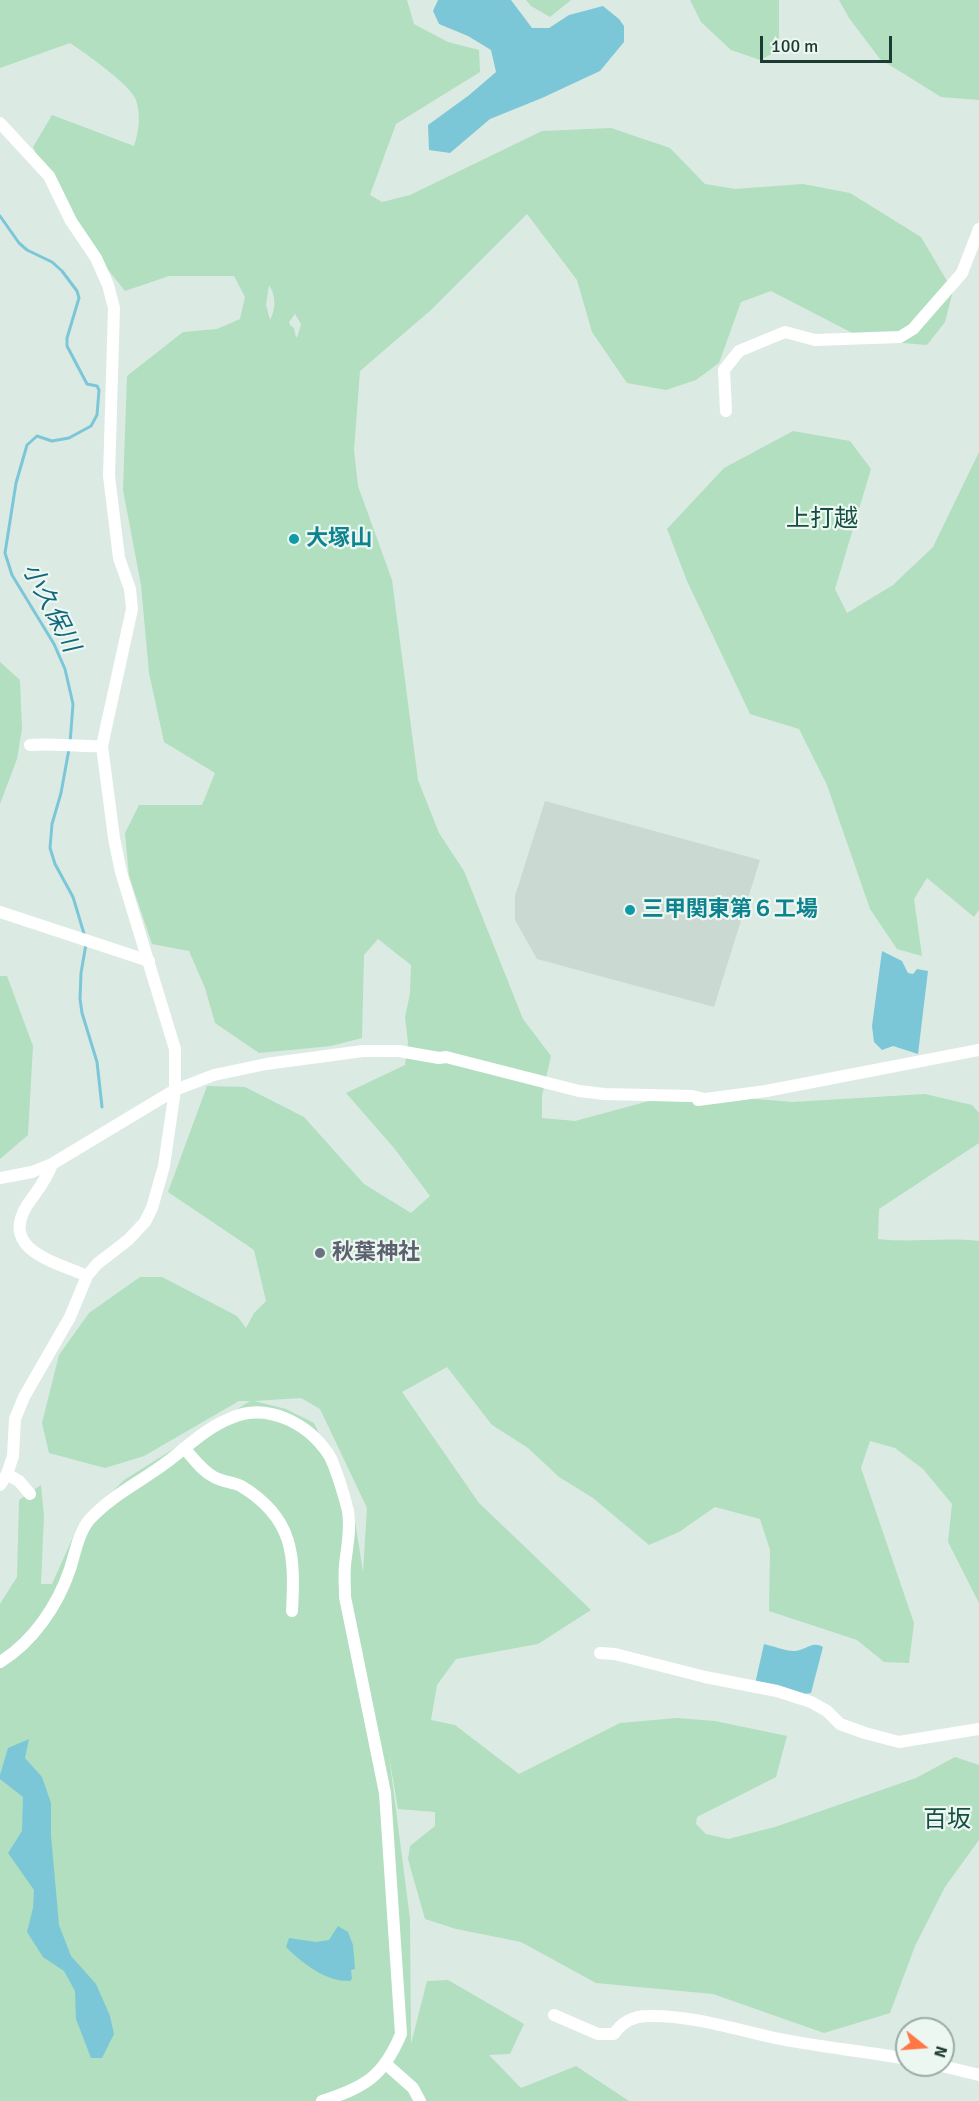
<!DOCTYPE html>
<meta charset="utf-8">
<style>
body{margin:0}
#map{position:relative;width:979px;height:2101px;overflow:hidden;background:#dceae4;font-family:Signika,sans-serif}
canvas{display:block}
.north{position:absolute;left:895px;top:2017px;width:60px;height:60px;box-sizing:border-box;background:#ecf7f2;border:2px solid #99aca6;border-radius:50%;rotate:107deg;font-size:16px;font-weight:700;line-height:24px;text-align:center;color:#1c3b33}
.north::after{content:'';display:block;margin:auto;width:21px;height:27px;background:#ff7745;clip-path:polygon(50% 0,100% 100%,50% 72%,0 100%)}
.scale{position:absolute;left:760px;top:36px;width:132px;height:27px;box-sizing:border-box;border:3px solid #1c3b33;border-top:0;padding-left:8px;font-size:18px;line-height:21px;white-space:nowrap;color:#1c3b33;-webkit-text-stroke:4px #ecf7f2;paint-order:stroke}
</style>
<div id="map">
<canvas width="979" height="2101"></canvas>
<div class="north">N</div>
<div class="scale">100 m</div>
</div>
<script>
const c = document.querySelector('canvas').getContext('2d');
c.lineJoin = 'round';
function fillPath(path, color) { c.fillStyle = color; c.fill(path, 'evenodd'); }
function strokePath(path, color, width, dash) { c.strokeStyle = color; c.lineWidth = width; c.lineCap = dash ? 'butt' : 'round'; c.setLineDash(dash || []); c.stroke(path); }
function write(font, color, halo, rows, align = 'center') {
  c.font = font + ' Signika,"Noto Sans JP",sans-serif'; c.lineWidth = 4.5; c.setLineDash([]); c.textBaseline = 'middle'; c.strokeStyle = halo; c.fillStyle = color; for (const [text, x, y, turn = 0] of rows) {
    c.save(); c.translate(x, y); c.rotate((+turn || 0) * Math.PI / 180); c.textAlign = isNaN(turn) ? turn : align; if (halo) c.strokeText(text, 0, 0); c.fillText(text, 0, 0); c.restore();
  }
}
fillPath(new Path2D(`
 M545,801l215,59 -46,147 -177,-48 -22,-39v-24z`), '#cadad3');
fillPath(new Path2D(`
 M0,0h407l7,24 34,18 31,8 1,22 -84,52 -26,71 12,7 28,-7 132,-64 69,-3 59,20 35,36 30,5 68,-5 47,9 71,44 32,54 -8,31 -18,23 -61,-5 -95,-49 -30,11 -22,61 -23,17 -30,10 -39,-7 -35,-51 -15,-52 -50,-66 -96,96 -71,61 -6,79 4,36 34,94 26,200 21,53 25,38 59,148 28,37 -9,40v22l33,3 104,-28 114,9 132,-8 47,11 7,8v30l-100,66 -1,30c34,4 67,-2 101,2v362l-31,-61 4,-38 -29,-35 -28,-21 -25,-7 -9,27 53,155 -5,40 -25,-1 -27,-22 -88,-29 1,-61 -10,-31 -45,-12 -36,25 -30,13 -56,-47 -34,-21 -31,-29 -36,-23 -45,-58 -45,25 77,111 112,107 -53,34 -82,15 -19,26 -6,35 24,5 64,49 101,-51 57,-5 38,3 72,15 -11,41 -79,40 -1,7 10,10 22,5 47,-12 141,-49 39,-21 24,8v75l-34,47 -30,59 -25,67 -66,20 -111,-39 -117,-11 -75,-41 -65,-13 -31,-10 -17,-60 2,-13 25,-20v-14l-37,-3 -9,-53 21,163 1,125 16,-63 21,-1 76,44 -14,30 -21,1 32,33 55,-22 53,35h-629v-497l17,-27 2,-77 22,-15 3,31 -3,68h11l26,-58 46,-46 126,-79h-11l-95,55 -39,12 -56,-15 -7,-30 17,-68 30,-42 51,-36h22l75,39 9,12 8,-15 12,-12 -12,-51 -86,-58 39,-106 38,1 59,30 60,67 47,29 19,-17 -36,-48 -48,-55 59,-28 3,-23 -3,-24 5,-25 1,-28 -33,-26 -14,16 -2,83 -31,8 -72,7 -44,-30 -10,-35 -16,-37 -37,-7 -23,-68 -4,-43 14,-28h63l13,-32 -51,-31 -15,-69 -8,-88 -18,-95 4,-114 56,-44 34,-3 23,-10 5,-22 -11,-21h-65l-44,15 -51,-64 -41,-80 19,-32 82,31c5,-15 7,-30 2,-46 -4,-14 -52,-48 -66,-57l-70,25zM269,285c7,10 7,24 1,35l-4,-15zM295,314l6,10 -3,11 -2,3 -2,-10 -4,-3 -1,-3zM301,1398l19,11 47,99 -4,64 -11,-70 -38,-79 -28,-14 -32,-8z
 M526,0h45l-21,17 -19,-11z
 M690,0h89v50l-19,10 -29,-10 -30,-28z
 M839,0h140v100l-38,-3 -61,-38 -31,-41z
 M793,431l57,10 21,28 -36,120 12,24 46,-28 40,-38 46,-95v458l-5,7 -47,-39 -13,21 8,57 -25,-7 -27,-40 -43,-124 -28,-56 -49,-15 -63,-133 -20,-52 57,-61z
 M0,662l20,18 2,49 -5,30 -17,45z
 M0,976h7l26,70 -5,89 -28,24z`), '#b1dfbf');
fillPath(new Path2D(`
 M438,0h73l21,28h17l20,-13 34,-9 16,13 5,7v16l-24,29 -58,27 -52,21 -40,34 -21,-3 -1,-25 40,-29 28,-24 -5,-22 -23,-14 -29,-12 -6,-13z
 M882,951l20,10 6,12 5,1 4,-5 11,2 -10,83 -25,-8 -11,4 -8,-8 -2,-16z
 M764,1644c9,2 21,7 30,7 11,0 18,-11 29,-4l-12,46 -7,1 -49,-10z
 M29,1739l-4,19 17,19 9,26v32l8,90 12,31 25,28 14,32 4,18 -12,24h-11l-15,-39 -1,-28 -11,-20 -21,-14 -16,-25 6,-24 1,-18 -26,-37 14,-22 1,-34 -23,-18v-4l8,-27z
 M338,1926l10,6 5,13 2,24 -4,1 1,9 -2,2c-24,1 -48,-18 -64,-34l3,-9 27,4 13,-2z`), '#7cc7d7');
strokePath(new Path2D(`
 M0,216l19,27 8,7 25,12 10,9 15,20 2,7 -12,40v8l20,38 10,2 2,4 -2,25 -6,11 -22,12 -17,3 -15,-5 -10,9 -11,38 -11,70 7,22 42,69 11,25 8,35 -3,39
 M69,749l-8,44 -9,31 -2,24 5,16 18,33 12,40
 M86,944l-5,29 -1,26 2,14 15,49 5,45`), '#7cc7d7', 3);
strokePath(new Path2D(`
 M0,123l49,53 22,45 25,37 12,27 6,23 -5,168 10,82 11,31 2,20 -30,137 12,92 7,34 54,177v41l-11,76 -12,42 -7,14 -17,18 -31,24 -10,12 -17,41 -46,80 -9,22 -2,37 -6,18 -7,11
 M726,411l-2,-41 15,-19 46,-19 30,8 85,-3 13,-8 49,-56 17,-44
 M30,745c24,-2 48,2 72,1
 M0,912l149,49
 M698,1100l68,-9 213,-41
 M52,1164c-5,16 -17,29 -26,43 -26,45 34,56 61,69
 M0,1178l32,-6 20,-8 123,-74 39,-15 52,-11 97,-13h36l40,7 7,-1 133,34 25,3 88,2 13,3
 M184,1448c9,10 18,23 30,29 9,5 19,5 27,9 53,32 54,69 51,125
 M7,1474l12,7 11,13
 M600,1653l15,1 90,23 72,14 34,11 16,9 13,13 25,9 34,9 80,-13
 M0,1662c33,-20 58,-57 70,-93 5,-16 9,-38 20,-50 22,-24 52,-38 77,-57 21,-16 39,-34 64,-44 36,-16 77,5 98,37 6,10 16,43 19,56 3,18 -1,36 -3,54 -1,11 0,21 0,32l40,196 16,241c-18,43 -36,53 -79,67
 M554,2015l44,19h16c8,-12 19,-18 34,-18 43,-1 86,13 127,22 43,9 88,13 132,21
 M386,2064l27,24 7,13
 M938,2065l41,10`), '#fff', 12);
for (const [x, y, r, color] of [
 [294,539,6,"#0f9aa8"],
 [630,910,6,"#0f9aa8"],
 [320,1253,6,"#6b7280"]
]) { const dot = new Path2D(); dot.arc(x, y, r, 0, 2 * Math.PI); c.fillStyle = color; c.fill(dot); strokePath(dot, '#ecf7f2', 2); }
write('bold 22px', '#0d838f', '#ecf7f2', [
 ["大塚山",306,539],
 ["三甲関東第６工場",642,910]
], 'left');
write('bold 22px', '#5b616d', '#ecf7f2', [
 ["秋葉神社",332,1253]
], 'left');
write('24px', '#164f42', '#ecf7f2', [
 ["上打越",822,520],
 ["百坂",947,1821]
]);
write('italic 24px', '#11687d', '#ecf7f2', [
 ["小久保川",50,608,63]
]);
</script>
